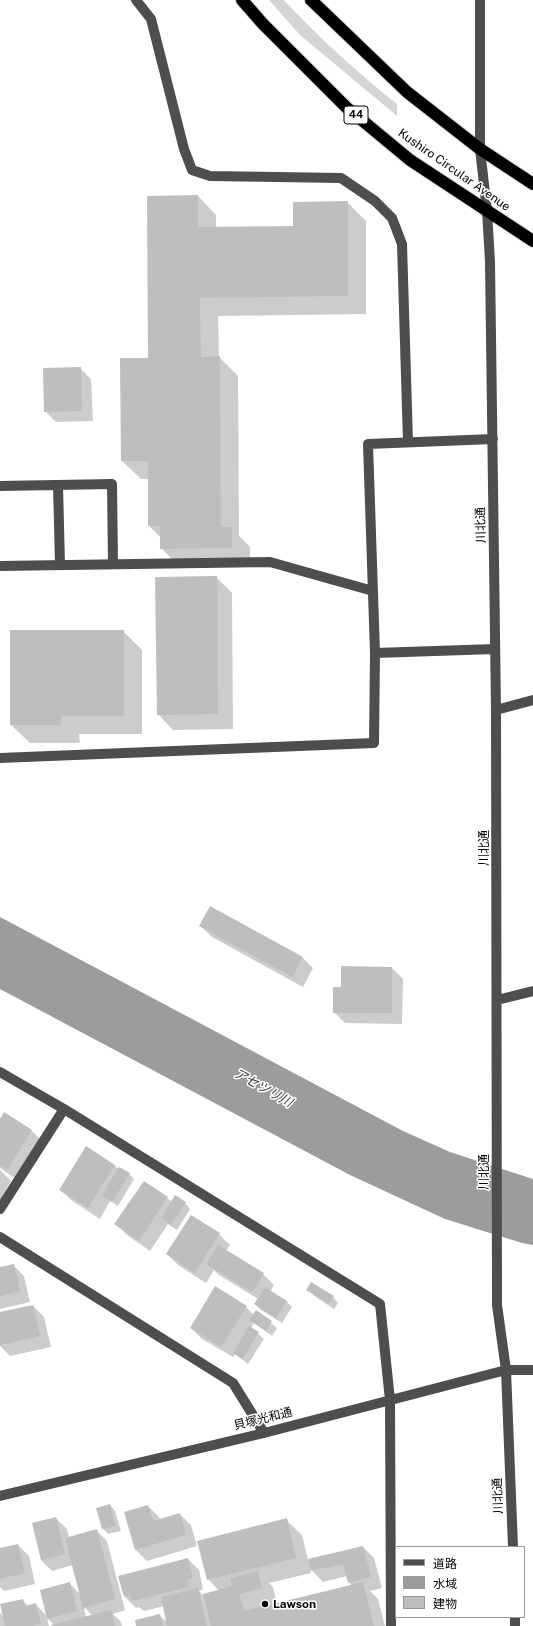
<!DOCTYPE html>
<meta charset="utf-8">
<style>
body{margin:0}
#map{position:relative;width:533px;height:1626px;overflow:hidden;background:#fff;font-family:"Public Sans","Noto Sans JP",sans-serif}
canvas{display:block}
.legend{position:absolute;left:395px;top:1546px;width:130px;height:72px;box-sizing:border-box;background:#fff;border:1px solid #999;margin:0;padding:5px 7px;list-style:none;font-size:12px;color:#000}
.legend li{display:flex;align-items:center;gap:8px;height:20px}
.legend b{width:20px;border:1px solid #999}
</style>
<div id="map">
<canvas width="533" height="1626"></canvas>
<ul class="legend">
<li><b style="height:5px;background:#4e4e4e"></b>道路</li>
<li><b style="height:11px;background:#9c9c9c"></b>水域</li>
<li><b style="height:11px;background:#bebebe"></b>建物</li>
</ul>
</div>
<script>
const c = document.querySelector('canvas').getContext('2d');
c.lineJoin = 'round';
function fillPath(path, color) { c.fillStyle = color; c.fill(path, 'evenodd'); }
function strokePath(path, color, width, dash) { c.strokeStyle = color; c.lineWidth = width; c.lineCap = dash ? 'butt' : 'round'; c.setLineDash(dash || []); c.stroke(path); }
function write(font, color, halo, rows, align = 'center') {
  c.font = font + ' "Public Sans","Noto Sans JP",sans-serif'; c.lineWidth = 3; c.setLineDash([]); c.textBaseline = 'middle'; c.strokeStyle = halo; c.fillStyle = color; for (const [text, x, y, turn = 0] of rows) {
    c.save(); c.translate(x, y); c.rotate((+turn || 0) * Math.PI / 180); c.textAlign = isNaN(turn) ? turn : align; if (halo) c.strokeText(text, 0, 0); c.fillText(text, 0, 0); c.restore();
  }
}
fillPath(new Path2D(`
 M269,0h15c35,38 73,72 113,104v12l-97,-81z`), '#d5d5d5');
fillPath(new Path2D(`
 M0,917l403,214 47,21 83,27v66l-11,-2 -77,-24 -95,-44 -350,-186z`), '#9c9c9c');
fillPath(new Path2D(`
 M198,196l18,19v13l78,-1 53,-25 19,19v93l-148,2 1,41 19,19 1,160 11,11v19l-70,1 -19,-19v-10l-12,-12v-47h-8l-19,-18 28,-102z
 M80,368l11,11 2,42 -37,1 -11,-11z
 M216,577l16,16 1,136 -60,1 -15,-16z
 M123,631l19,19v84h-63l1,9h-50l-19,-18z
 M201,926l101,31 11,11 -10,19 -91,-50z
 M392,968l11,11 -1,45 -57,-1 -11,-11 8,-24z
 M4,1114l28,17 11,11 -25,38 -18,-12v-47z
 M115,1165l4,5 10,4 5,5 -16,27 -8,-5 -10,18 -29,-19 -11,-11z
 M0,1170l11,11 -11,19z
 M167,1198l5,4 13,1 5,6 -13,21 -9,-6 -18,27 -23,-16 -11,-11z
 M219,1234l11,11 -4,6 37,23 11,11 -4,7 17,10 5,5 -10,16 -21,-13 -6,-6 3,-5 -39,-24 -5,-5 -8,13 -28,-18 -11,-11z
 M13,1265l11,11 6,26 -30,7v-41z
 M308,1289l25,8 5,6 -4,6 -21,-14z
 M33,1306l11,11 7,30 -41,9 -10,-10v-33z
 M246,1307l8,8 2,-3 21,16 -5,8 -18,-13 -3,5 13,11 -16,25 -13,-10 -2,3 -31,-18 -11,-11z
 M110,1505l5,6 6,20 -13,3 -5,-5z
 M148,1506l11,11 1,3 20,-6 11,11 6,21 -50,15 -11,-11z
 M56,1518l11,11 2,9 27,-8 11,11 18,69 -12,4 8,8 1,4h-69h2l-8,-8 2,8h-49v-13l4,4 19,-17 5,6 8,-1 11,11 23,-32 11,11 -8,-30 -21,6 -11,-11zM84,1607l9,9 -7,1z
 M286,1520l16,15 6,25 55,-13 11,11 8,30 -12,3 8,8 7,27h-248l22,-11 9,8 -4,-17 -20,5 -5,-4 -3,1 -11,-11 63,-38 11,11 4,19 -4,2 4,4 16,-4 -11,-12zM310,1568l13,14 24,-6 2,6 3,4 -75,18 -4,-17 -4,-4 42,-10z
 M18,1545l11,11 6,28 -31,7 -4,-4v-38z`), '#0003');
fillPath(new Path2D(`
 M198,195v32l95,-1v-24l55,-1v95l-148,2 1,59 19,-1 1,171h11v21l-72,1v-23h-12v-65h-27l-1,-103h28l-1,-162z
 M81,367l1,44 -38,1 -1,-44z
 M217,576l1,138 -61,1 -2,-138z
 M10,630h114v86h-63v9h-51z
 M210,906l93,51 -11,20 -93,-51z
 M341,966l51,1v46h-59v-26h8z
 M4,1112l28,18 -25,40 -7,-5v-46z
 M86,1146l29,19 -27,43 -29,-18z
 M119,1167l11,6 -18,29 -10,-7z
 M144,1181l24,16 -29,44 -25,-17z
 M175,1195l11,7 -15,23 -10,-7z
 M191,1215l29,18 -25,40 -29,-19z
 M218,1245l46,28 -12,19 -46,-28z
 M14,1264l6,27 -20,5v-29z
 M311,1282l23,14 -5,8 -23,-14z
 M215,1286l32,20 -26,41 -31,-19z
 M265,1287l22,14 -11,17 -22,-14z
 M33,1305l7,31 -40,9v-33z
 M256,1310l16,11 -6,10 -17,-11z
 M249,1326l10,6 -17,27 -9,-6z
 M110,1504l6,22 -14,3 -6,-21z
 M148,1505l5,16 27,-8 6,22 -51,15 -11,-38z
 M56,1517l9,37 -24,6 -9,-37z
 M287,1518l9,40 -89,22 -10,-39z
 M97,1529l18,70 -32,9 -18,-70z
 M18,1544l7,29 -25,6v-31z
 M363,1546l8,31 -23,6 -5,-19 -32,7 -3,-12z
 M188,1558l5,20 -6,2 2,7 -57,14 -2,-5 -6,1 -6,-21z
 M258,1571l4,17 -23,6 5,17 119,-29 11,44h-163l-8,-32 29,-8 -2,-8z
 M70,1582l7,29 -30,8 -7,-29z
 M198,1588l9,38h-40l-6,-29z
 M23,1599l2,7 11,-3 5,21 -10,2h-26l-5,-22z
 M111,1610l4,16h-64v-1z
 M160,1614l3,12h-27l-1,-6z`), '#bebebe');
const highway = new Path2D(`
 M242,0l21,24 83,83 64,53 123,81
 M311,0l96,92 73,57 53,35`);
strokePath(highway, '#dbdbdb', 14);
strokePath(new Path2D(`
 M136,0l15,19 33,130 8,21 18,6 131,2 34,23 17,17 10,26 6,198
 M480,0v149l7,62 3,51 6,448 1,595 9,65 7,177
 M493,439l-125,5 7,209 120,-4
 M58,485l2,80
 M0,486l112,-2 1,80
 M0,566l270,-4 103,29
 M496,710l37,-10
 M0,758l374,-15 1,-90
 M497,1000l36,-9
 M0,1072l64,37 316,195 10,96 1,226
 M0,1209l64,-100
 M0,1237l233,146 31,50
 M0,1496l264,-63 242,-63h27
 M515,1617v9`), '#4e4e4e', 10);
strokePath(highway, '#000', 12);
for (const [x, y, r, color] of [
 [265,1604,4,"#000"]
]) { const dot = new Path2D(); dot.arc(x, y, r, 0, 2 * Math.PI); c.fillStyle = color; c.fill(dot); strokePath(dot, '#fff', 1.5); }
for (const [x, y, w] of [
 [356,115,24]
]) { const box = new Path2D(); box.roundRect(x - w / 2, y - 9, w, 18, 3); c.fillStyle = '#fff'; c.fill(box); strokePath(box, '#000', 1); }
write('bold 11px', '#000', null, [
 ["44",356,115]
]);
write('12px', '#000', '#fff', [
 ["Kushiro Circular Avenue",454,170,35],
 ["川北通",481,525,-91],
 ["川北通",484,848,-90],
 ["川北通",484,1172,-90],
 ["貝塚光和通",263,1419,-14],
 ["川北通",498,1496,-92]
]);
write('bold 12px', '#000', '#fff', [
 ["Lawson",273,1604]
], 'left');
write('italic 13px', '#3d3d3d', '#fff', [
 ["アセツリ川",263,1088,29]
]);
</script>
